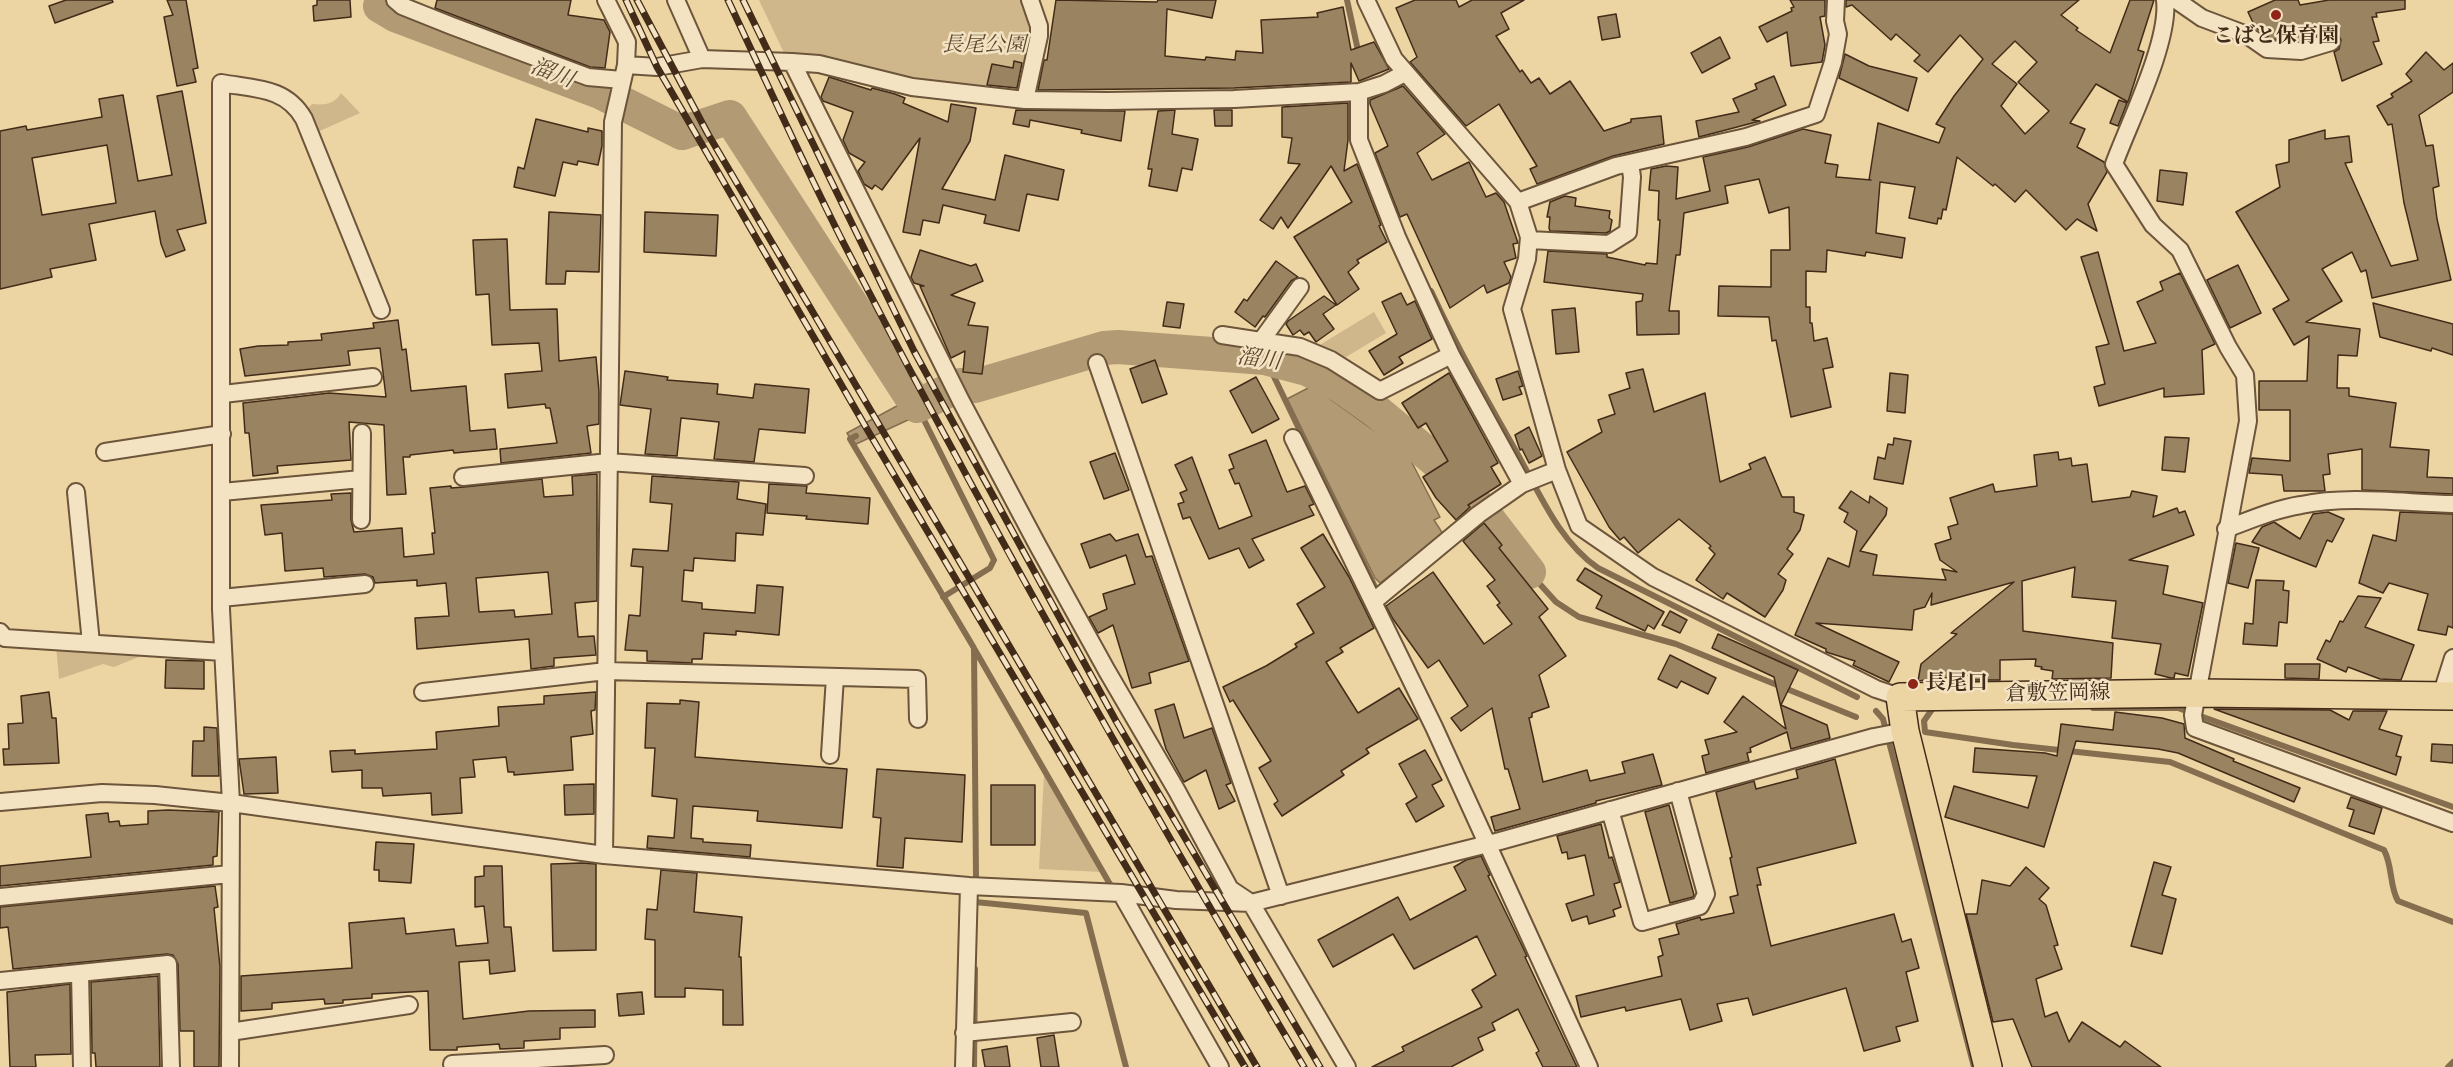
<!DOCTYPE html>
<meta charset="utf-8">
<style>
body{margin:0}
canvas{display:block;background:#ecd4a3}
</style>
<canvas width="2453" height="1067"></canvas>
<script>
const c = document.querySelector('canvas').getContext('2d');
c.lineJoin = 'round';
function fillPath(path, color) { c.fillStyle = color; c.fill(path, 'evenodd'); }
function strokePath(path, color, width, dash) { c.strokeStyle = color; c.lineWidth = width; c.lineCap = dash ? 'butt' : 'round'; c.setLineDash(dash || []); c.stroke(path); }
function write(font, color, halo, rows, align = 'center') {
  c.font = font + ' "Gentium Book Plus","Noto Serif JP",serif'; c.lineWidth = 5; c.setLineDash([]); c.textBaseline = 'middle'; c.strokeStyle = halo; c.fillStyle = color; for (const [text, x, y, turn = 0] of rows) {
    c.save(); c.translate(x, y); c.rotate((+turn || 0) * Math.PI / 180); c.textAlign = isNaN(turn) ? turn : align; if (halo) c.strokeText(text, 0, 0); c.fillText(text, 0, 0); c.restore();
  }
}
fillPath(new Path2D(`
 M759,0h263l12,31 -12,65 -107,-14 -130,-27z
 M341,93l19,20 -47,21 -9,-21 8,-9c12,1 22,1 29,-11z
 M1374,312l12,21 -40,24 -28,-11z
 M56,645l90,9 -32,13 -11,-3 -44,15z
 M1044,775l58,97 -63,-3z`), '#cfb78b');
const water = new Path2D(`
 M954,375l10,19 -110,51 -7,-12z
 M1312,386l96,69 32,62 -6,3 9,14 -63,49 -5,-5 -88,-179z`);
fillPath(water, '#b29b74');
strokePath(water, '#856e4f', 1.5);
strokePath(new Path2D(`
 M1347,0l12,55
 M1431,291c26,56 56,109 86,162 23,41 42,88 81,115l259,129
 M1265,358l111,231
 M918,408l76,152 -4,8 -47,29
 M856,436l-6,3 124,209 2,230
 M1529,572l27,30 23,15 97,27 180,73
 M975,650l136,236
 M1933,708l-9,13 1,11 88,13 157,17 214,88c9,17 5,35 14,51l55,21
 M2093,708h85l275,99
 M1876,711l7,8 91,348
 M975,907v-5l111,11 40,154
 M974,1067l1,-98
 M2448,1067l5,-5`), '#856e4f', 6);
strokePath(new Path2D(`
 M383,0l-3,6 15,9 205,77 82,41 48,-16 187,289 43,-21 15,1 129,-38 14,-1 147,11 42,11 34,17 34,24 61,51 43,46 50,65`), '#b29b74', 34);
const building = new Path2D(`
 M66,0h46l1,2 -58,21 -6,-17z
 M167,0h19l12,68 -5,1 3,13 -19,4 -13,-69 9,-2z
 M317,0h33l1,17 -37,4 -1,-15 4,-1z
 M437,0h134l-3,15 36,5 6,12 -5,36 -15,-1 -155,-59z
 M1056,0l101,2 1,-2h58l-4,18 -45,-9 -2,47 40,4 1,-3 29,3 1,-9 27,2 -2,-33 57,-3 -1,-4 26,-6 8,43 23,-8 15,27 -30,12 -8,-18v19l-117,6 -196,2 6,-30h3z
 M1415,0h41l3,7 13,-7h52l-23,13 8,16 -13,7 24,36 2,-2 9,13 8,-5 11,16 20,-13 34,50 27,-9v-3l30,-3 3,28 -51,12 -76,28 -7,-15 7,-3 -38,-62 -33,22 -56,-64 7,-5 -21,-49z
 M1790,0h35v16l-5,1 5,28 -3,17 -31,4 -4,-34 -20,10 -8,-15 33,-16 -1,-3 3,-1z
 M1846,0h233l-18,15 17,13 -2,2 34,23 20,-53h24l-16,50 6,2 -16,50 -32,-18 -26,39 15,6 -8,18 27,15 3,10 -19,32 9,27 -20,-12 -11,11 -40,-40 -11,12 -20,-18 -2,2 -36,-29 -11,53 -3,-1 -2,10 -3,-1 -1,6 -28,-6 6,-31 -35,-5 -4,51 29,5 -3,20 -36,-6 -1,4 -38,-6 -1,22 -20,-1v36h4v16h2l2,18 13,-3 6,29 -10,2 8,38 -40,10 -15,-77 -4,1 -3,-24 -51,-1 1,-30 52,1v-37h19l-1,-43 -20,6 -10,-34 -34,7 3,17 -44,10 -4,42h-4l-7,56h10v23l-42,1 -1,-33 6,-1 1,-7 -99,-12 4,-31 59,3v3l38,8 1,-2 11,1 3,-44h-2l1,-29 -10,-1 2,-21 15,-3 12,1 -2,32 34,-8 -7,-34 45,-10 55,-18 28,6 -6,28 13,2 -2,12 35,3h-2l9,-57 61,20 6,-15 -9,-4 18,-28 29,-37 -23,-24 -32,37 -14,-11 6,-6 -24,-21 -5,6 -39,-35 -6,2zM2015,41l22,21 -19,20 31,29 -24,23 -24,-28 16,-22 -25,-20z
 M2275,0h23l2,5 29,-5h76v9l-29,4 1,4h-5l7,24 -6,1 9,22 -40,17 -8,-29 5,-3 2,-9 -3,-6 -10,-2 -2,-7 -1,8 -25,7 -29,-1 -16,-12 -7,-15z
 M1616,14l4,23 -18,3 -4,-23z
 M1720,37l10,21 -28,15 -11,-20z
 M2426,52l18,18 9,-7v29l-34,23 7,31 7,-1 6,41 -6,2 4,31 14,61 -79,18 -6,-28 -5,2 -9,-20 -30,17 20,32 -36,21 54,7 -3,27 -19,-1 -1,33h12v8l47,7 -6,44 39,3 -2,27 26,1v16l-91,-4v-41l-34,5 2,20 -7,1 2,16h-41l-2,-16 -33,-2 3,-15 38,3v-51h-31v-29h48l2,-45 -15,9 -21,-36 16,-9 -53,-88 44,-25 -4,-22 13,-3v-22l36,-10v9l24,-3 3,26 -7,1 46,103 27,-6 -14,-57 -12,-79 -4,1 -11,-19 16,-9 -2,-3 21,-13 -6,-7z
 M1845,54l24,12 48,12 -9,33 -69,-33z
 M1014,61l8,2 -5,25 -30,-3 5,-21 21,4z
 M1774,76l12,29 -34,15 8,1 -61,16 -3,-16 43,-9 -6,-13 24,-10 -2,-5z
 M829,77l42,13 1,-2 23,6 10,4 -2,5 45,19 3,-18 25,4 -6,33 -28,48 53,11 10,-45 59,15 -6,30 -31,-6 -8,37 -35,-8 2,-8 -43,-10 -4,18 -16,-3 -3,15 -17,-3 17,-94 -38,52 -7,-5 -3,4 -8,-5 -6,-13 7,-9 -16,-9 -6,-13 10,-28 -30,-11 -2,-4z
 M1403,86l42,48 -28,19 15,27 37,-18 17,35 10,-4 8,9 14,41 -5,1 3,14 -12,4 7,15 -2,6 -22,10 -3,-8 -34,23 -43,-94 -7,3 -25,-64 13,-7 -18,-42v-4z
 M182,91l24,132 -29,7 8,20 -19,7 -5,-13 -6,-33 -66,13 7,36 -46,9 2,8 -52,12v-158l26,-5 1,4 75,-13 -3,-18 24,-4 15,86 34,-6 -15,-79zM107,145l9,58 -74,12 -10,-57z
 M2119,100l8,3 -9,23 -8,-3z
 M1348,103v37l-4,31 13,-7 24,61 -2,1 8,16 -30,18 2,3 -11,9 11,17 -22,16 -43,-68 58,-35 -21,-36 -43,62 -7,-11 -8,12 -13,-9 40,-56 -12,-1 4,-25 -10,-1v-30z
 M1016,110l109,1 -4,30 -40,-8 1,-3 -52,-10 -1,7 -16,-3z
 M1175,110l-3,24 26,5 -6,31 -10,-2 -5,23 -28,-5 3,-17h-4l10,-58z
 M1214,110h18v16h-17z
 M536,119l52,13v-4l14,3v15l-4,19 -20,-4 -1,4 -14,-3 -8,34 -41,-9 4,-20 6,2z
 M2160,170l27,3 -4,32 -26,-4z
 M1565,196l11,2 -1,8 35,5 -1,7 3,2 -2,11 -4,2 -56,-2 -1,-3 1,-11h-3l3,-15z
 M549,212l52,3 -2,57 -33,-1 -1,13h-19z
 M645,212l73,3 -2,41 -72,-4z
 M507,239l3,71 47,-1 2,52 37,-4 3,35v32l-12,2 4,27 -90,10 -1,-14 57,-6 -7,-35h-4l-1,-4 -37,4 -3,-34 37,-3 -3,-28 -47,2 -3,-51 -13,1 -3,-55z
 M920,250l51,16 5,-2 7,17 -32,14 24,8 -7,22 20,2 -6,47 -19,-2 2,-21 -14,7 -6,-14 -25,-58h4l-10,-3 -3,-6z
 M2098,252l26,99 32,-8 -19,-41 26,-12 -3,-8 20,-9 35,71 -13,6 2,44 -40,3v-9l-65,18 -5,-19 11,-3 -9,-37 13,-3 -28,-87z
 M1276,261l22,16 -7,4 -26,36 -2,-1 -8,11 -20,-15 9,-13 3,2z
 M2238,265l23,48 -31,15 -23,-48z
 M1401,293l6,12 8,-4 17,38 -33,18 4,6 -19,12 -15,-24 28,-17 -15,-32z
 M1324,296l12,9 -13,9 11,15 -18,13 -7,-10 -5,3 -4,-5 -7,5 -7,-11 2,-3z
 M1167,302l17,2 -4,24 -17,-2z
 M2373,303l80,21v31l-21,-7 -1,3 -51,-14z
 M1575,308l4,44 -23,2 -4,-44z
 M398,320l4,30 4,-1 5,42 55,-5 4,45 25,-2 2,20 -43,4 -1,-3 -43,5v2h-7l3,37 -19,1 -3,-70 -35,-3 2,38 -74,6 1,7 -25,3 -4,-43h-4l-2,-30 86,-10 57,4 -6,-49 -32,3 2,14 -105,11 -5,-27 18,-3 30,-1v-3l34,-2 -1,-6 53,-6 -1,-5z
 M1155,360l12,34 -25,9 -12,-34z
 M1643,369l11,43 51,-19 15,89 31,-13 -2,-5 16,-7 17,40h12v15l10,3 -4,15 -13,19 6,5 -15,20 8,6 -3,10 -18,27 -38,-24 -4,6 -27,-19 19,-26 -6,-6 2,-2 -32,-27 -41,34 -14,-16 -4,3 -11,-13 -42,-75 35,-20 -4,-12 17,-6 -6,-19 21,-7 -4,-15z
 M625,371l43,6 -1,3 51,4 -1,10 36,4 2,-14 54,5 -4,44 -46,-4 -5,33 -40,-3 5,-37 -38,-4 -4,38 -32,-2 6,-45 -31,-4z
 M1518,371l5,15 -4,1 3,7 -19,6 -7,-21z
 M1449,373l49,90 -7,4 10,17 -33,21 2,2 -14,13 -20,-22 -13,-21 25,-16 -22,-38 -8,5 -16,-25z
 M1890,373l18,2 -3,38 -18,-2z
 M1256,377l23,42 -27,14 -22,-42z
 M1529,427l13,29 -13,7 -7,-14 -2,1 -5,-15z
 M2165,437l24,1 -4,34 -23,-2z
 M1894,438l17,3 -8,43 -29,-5 4,-22 7,2 3,-15 5,1z
 M1266,440l21,52 18,-6 9,18 -5,2 5,9 -62,24 12,21 -15,8 -10,-20 -30,11 -19,-42 -7,2 -5,-15 6,-2 -4,-9 7,-3 -12,-25 17,-8 27,72 33,-13 -13,-33 -4,1 -6,-14 5,-2 -5,-13z
 M2058,452l1,8 12,-2 1,8 15,-2 5,38 38,-5 2,-6 25,5 -4,21 24,-9 2,5 6,-2 9,24 -65,25 39,6 -5,28 40,9 -15,73 -13,-3 -1,5h-3l-16,-4 6,-30 -49,-6 4,-37 -44,-4 3,-30 -53,14 1,50 90,12 -2,35 -59,1 1,-8 -12,-2 1,-2 -7,-1 1,-7 -36,1v20h-31v-5l-51,6 3,-17 36,-30 -6,-1 63,-51 -83,23 1,-12 -7,14 -11,3 -2,20 -96,-7 83,39 -10,20 -36,-17 2,-4 -29,-9v-3l-31,-14 33,-77 21,9 8,-36 -13,-9 4,-9 -9,-5 12,-17 18,12 1,-7 17,12 -1,7 -26,36 17,4 -4,20 73,5 -4,-11 15,3 -17,-12 -5,-16 16,-5 -3,-12 10,-3 -8,-26 43,-14 2,8 42,-6 -3,-31z
 M1115,453l14,37 -25,9 -14,-37z
 M597,474v127l-22,2 3,34 16,-1 2,19 -42,3v8l-23,3 -2,-30 -112,10 -2,-31 34,-2 -3,-33 -29,3v-6l-42,3 -2,-6 -8,-3 -41,3 -1,-9 -38,3 -3,-38 -17,2 -4,-30 71,-5 -1,-6 20,-1v27l3,12 48,-4 2,29 30,-3 -2,-21h3l-5,-45 21,-2v2l13,-1 78,-8 2,18 29,-2 -1,-19zM548,572l4,42 -37,3 -1,-7 -35,2 -3,-34z
 M652,476l87,6 -2,17 29,5 -3,31 -27,-2 -1,28 -41,-3 -1,13 -9,-1 -2,31 20,2v6l53,4 2,-28 26,2 -4,48 -43,-4v4l-32,-2 -2,26h-10v4l-45,-2v-10l-22,-1 4,-35 11,1 3,-49 -12,-1 2,-17 35,2 4,-47 -22,-2z
 M769,484l38,2 -1,7 64,5 -2,26 -62,-5 1,-3 -40,-3z
 M2328,512l16,7 -12,23 -5,-2 -11,27 -64,-25 10,-15 12,-5 26,17 13,-25z
 M2400,512l53,2v114l-5,-2 -2,9 -28,-5 10,-36 -39,-11 -6,10 -24,-10 14,-48 23,6z
 M1484,523l18,22 -3,3 49,61 -9,8 27,39 -27,19 10,32 -17,6v4l-3,1 14,64 44,-12 3,11 35,-8 -3,-11 31,-8 9,31 -66,16v2l-101,28 -4,-14 29,-8 -12,-40h-3l-13,-61 -31,23 -10,-13 17,-12 -29,-46 -11,8 -35,-49 -7,-13 47,-34 51,72 28,-20 -15,-19 3,-2 -13,-17 8,-6 -32,-39z
 M1110,534l6,7 22,-7 8,23 6,-1 37,105 -40,12 2,10 -19,5 -19,-63 -15,8 -9,-16 18,-8 -4,-15 32,-10 -9,-29 -36,13 -9,-24z
 M1323,534l26,43 25,51 -34,20 3,4 -17,10 32,51 41,-25 19,31 -52,30 3,4 -28,18 3,4 -62,41 -8,-12 4,-3 -19,-33 12,-7 -38,-61 -3,2 -7,-15 43,-21 31,-19 -2,-3 19,-11 -17,-29 28,-17 -24,-39z
 M2236,543l23,5 -11,40 -20,-5z
 M1585,568l79,44 -10,17 -6,-4 -3,6 -49,-23 6,-12 -25,-16z
 M2256,580l28,1 -1,9 6,1 -2,32 -8,-1 -2,24 -34,-2 2,-21 8,1z
 M2358,596l23,2 -16,29 49,18 -13,35 -21,-1 -32,-12 -2,5 -29,-13 9,-19 4,2 10,-21 3,1z
 M1670,611l17,9 -7,13 -18,-8z
 M1718,634l80,36 -17,35 46,20 3,13 -39,11 -4,-17 -37,16 1,4 -4,1 2,8 -43,12 -4,-17 7,-2 -4,-14 32,-8 -13,-10 19,-26 43,33 -12,-52 -62,-29z
 M1670,655l46,23 -8,16 -27,-13 -4,7 -19,-9z
 M166,660l38,1v28l-39,-1z
 M2285,664h35l-1,15 -34,-1z
 M49,692l3,26h4l3,45 -55,2 -1,-16h6l-1,-25 15,-1 -2,-27z
 M596,692l-1,18 -4,1 2,23 -22,3 2,33 -59,5v-3h-6l-2,-15 -33,3 2,17 -15,1 2,35 -30,2 -1,-22 -48,3 -1,-8h-20v-18l-30,2 -2,-21 25,-1v4l82,-5 -1,-17 63,-6 -1,-19 46,-3v-8z
 M680,700l19,2 -4,55 152,12 -5,59 -85,-7 1,-10 -65,-5 -2,32 12,1v3l48,3 -1,12 -103,-9 1,-12 26,2 3,-39 -25,-3 3,-48h-10l2,-45 33,1z
 M1174,704l10,34 28,-10 19,55 -5,2 9,16 -16,8 -13,-39 -22,12 -18,-33 -11,-39z
 M2214,709l116,1 19,10 4,-9h34l-8,18 23,7 -6,20 5,1 -5,18z
 M2115,712l47,6 22,6 1,14 49,21 -1,2 67,27 -6,14 -116,-49 -20,-4 -82,-8 -32,106 -99,-30 9,-31 74,22 9,-32 -64,-4 2,-24 70,5 12,3 4,-32 52,6z
 M204,727l13,1 2,48h-27l1,-35h11z
 M2432,744l21,1v18l-22,-2z
 M1425,750l17,30 -10,5 12,21 -28,16 -10,-18 11,-7 -18,-33z
 M276,757l2,36 -34,1 -5,-35z
 M1835,759l21,84 -99,25 4,17h-4l14,61 123,-32 8,28 9,-3 8,29 -13,4 12,49 -22,6 4,14 -36,10 -18,-63 -93,27 -5,-17 -31,6 5,17 -32,9 -9,-31 -55,12 -1,-4 -44,10 -5,-21 86,-20 -4,-19 5,-2 -4,-16 20,-5 -3,-10 24,-7 1,3 33,-7 -4,-16 8,-2 -8,-37 2,-1 -16,-65 38,-11 2,8 42,-11 -2,-8z
 M877,769l88,6 -3,67 -57,-4 -2,30 -26,-2 4,-48 -8,-1z
 M594,784v30l-29,1 -1,-30z
 M991,785h44v60h-44z
 M2351,797l31,11 -8,26 -25,-8 5,-16 -7,-2z
 M1669,805l25,90 -1,2 -23,6 -25,-91z
 M168,810l51,2 -2,44 -4,1v8l-213,21v-20l91,-9 -5,-42 22,-2 1,9 10,-1 1,5 28,-2v-13z
 M1601,824l8,34 3,-1 8,25 -6,2 7,23 -8,3 2,6 -26,8 -2,-8 -15,5 -6,-17 28,-9 -9,-40 -17,4 -1,-7 -5,1 -5,-17z
 M376,842l38,2 -3,39 -32,-2v-11h-5z
 M1481,856l9,19 -2,1 39,80 -2,1 52,110h-34l-7,-14 3,-2 -21,-42 -26,14 3,7 -17,8 5,12 -32,17h-79l32,-16 -2,-4 80,-40 -10,-17 24,-15 -19,-39 -63,33 -21,-35 -60,33 -15,-27 80,-43 12,23 56,-30 -12,-23 12,-7z
 M2154,862l17,5 -9,28 14,4 -14,55 -31,-8z
 M582,863l14,1v86l-43,1 -2,-87z
 M484,866h18l2,61h7l4,44 -25,3 -1,-14 -30,2 4,57 66,-8 66,-1v17l-35,1v11l-36,2v7l-24,1 -1,-5 -42,3v3h-27l-2,-59 -56,3v4l-29,2v3l-18,1 -1,-5 -52,4v6l-31,2v-35l111,-8 -3,-45 55,-5 2,16 48,-5 2,17 32,-3 -4,-37 -9,1v-30l9,-1z
 M2026,867l23,21 -10,11 7,6 12,40 -4,1 8,23 -26,10 9,38 12,-5 12,30 13,-20 38,25 5,-6 36,26h-129l-19,-48 -20,3 -27,-108h11l5,-34 28,6z
 M661,870l36,3 -3,39 48,5 -3,40h2l2,68h-20v-35l-38,-2v9h-30v-57l-10,-1 2,-30 10,1z
 M215,886l3,21 -4,1 6,59 -1,100h-25v-36h-14l-2,-67 -5,-9 -6,-1 -154,15 -5,-42 -8,1v-21z
 M158,976l2,91h-64l-1,-14h-3l-1,-71z
 M70,984l1,70 -36,1 1,12h-26l-3,-75z
 M642,992l2,22 -25,2 -2,-22z
 M1054,1035l5,32h-18l-4,-29z
 M1007,1046l3,21h-25l-3,-17z`);
fillPath(building, '#9a8360');
strokePath(building, '#422b18', 1.5);
const street = new Path2D(`
 M395,0l7,6 50,20 136,51 34,3
 M676,0l26,59
 M1366,0l28,59 124,143 11,35 -2,22 -15,50 45,161 22,56 74,51 223,112 24,8
 M2165,0c5,41 -36,123 -51,164l39,61 27,25 48,97 17,28 3,46 -55,294 2,13 258,95
 M2176,0l26,18 45,17 20,14 34,2 30,-9
 M792,62l169,339 76,143 70,127 70,120 53,98 21,14 96,164
 M626,65l31,2 45,-8 90,3 27,2 93,23 113,13 82,1 127,-2 125,-7 25,-8 21,-11
 M1359,92v48l38,97 54,118 71,129
 M1025,100l14,-64v-10l-9,-26
 M1518,202l98,-36 130,-29 70,-23 17,-52 5,-28 -3,-13 1,-21
 M1529,240l80,4 19,-12 4,-55 -2,-14
 M1222,335l78,12 31,13 49,31 71,-36
 M1261,341l39,-54
 M1097,363l184,533
 M223,394l150,-17
 M1293,438l141,289 155,340
 M105,452l117,-18
 M463,477l146,-15 196,14
 M76,492l15,151
 M222,492l139,-13
 M361,520l1,-87
 M2226,529c24,-9 49,-20 75,-24 48,-10 103,-2 152,-1
 M221,598l144,-14
 M1374,601l105,-87 43,-30 35,-14
 M0,632l5,6 218,14
 M423,692l183,-21 311,8 1,40
 M2441,696l12,-38
 M830,755l5,-78
 M0,802l102,-9 53,2 76,8 373,52 365,31 152,7 55,7 75,3 249,-62 374,-104 31,-6
 M1610,810l32,112 58,-16 6,-12 -28,-103
 M604,855l9,-733 13,-57 1,-23 -21,-42
 M1121,893l99,174
 M0,897l230,-23
 M80,973l2,94
 M0,981l168,-17 3,103
 M230,1032l179,-27
 M964,1033l108,-11
 M452,1064l153,-9
 M230,1067l1,-264 -10,-194v-526c34,6 65,4 83,36l77,191
 M964,1067l5,-181`);
const primary = new Path2D(`
 M1988,1067l-83,-336 -5,-34 298,-4 255,3`);
strokePath(street, '#6c553b', 20);
strokePath(primary, '#422b18', 30);
strokePath(street, '#f3e3c3', 16);
strokePath(primary, '#ecd4a3', 27);
const rail = new Path2D(`
 M626,0l31,67 214,369 374,631
 M637,0l71,134 549,933
 M728,0c38,81 75,163 115,242 144,280 300,554 461,825
 M743,0l171,351 202,370 204,346`);
strokePath(rail, '#422b18', 7);
strokePath(rail, '#f3e3c3', 4.5, [14]);
for (const [x, y, r, color] of [
 [2276,15,6,"#8f2418"],
 [1913,684,6,"#8f2418"]
]) { const dot = new Path2D(); dot.arc(x, y, r, 0, 2 * Math.PI); c.fillStyle = color; c.fill(dot); strokePath(dot, '#f3e3c3', 2); }
write('bold 21px', '#422b18', '#f3e3c3', [
 ["こばと保育園",2276,37],
 ["長尾口",1925,684,"left"]
]);
write('italic 21px', '#5e472f', '#f3e3c3', [
 ["長尾公園",984,46]
]);
write('21px', '#422b18', '#f3e3c3', [
 ["倉敷笠岡線",2058,694,-1]
]);
write('italic 22px', '#5e472f', '#f3e3c3', [
 ["溜川",552,74,21],
 ["溜川",1259,360,8]
]);
</script>
